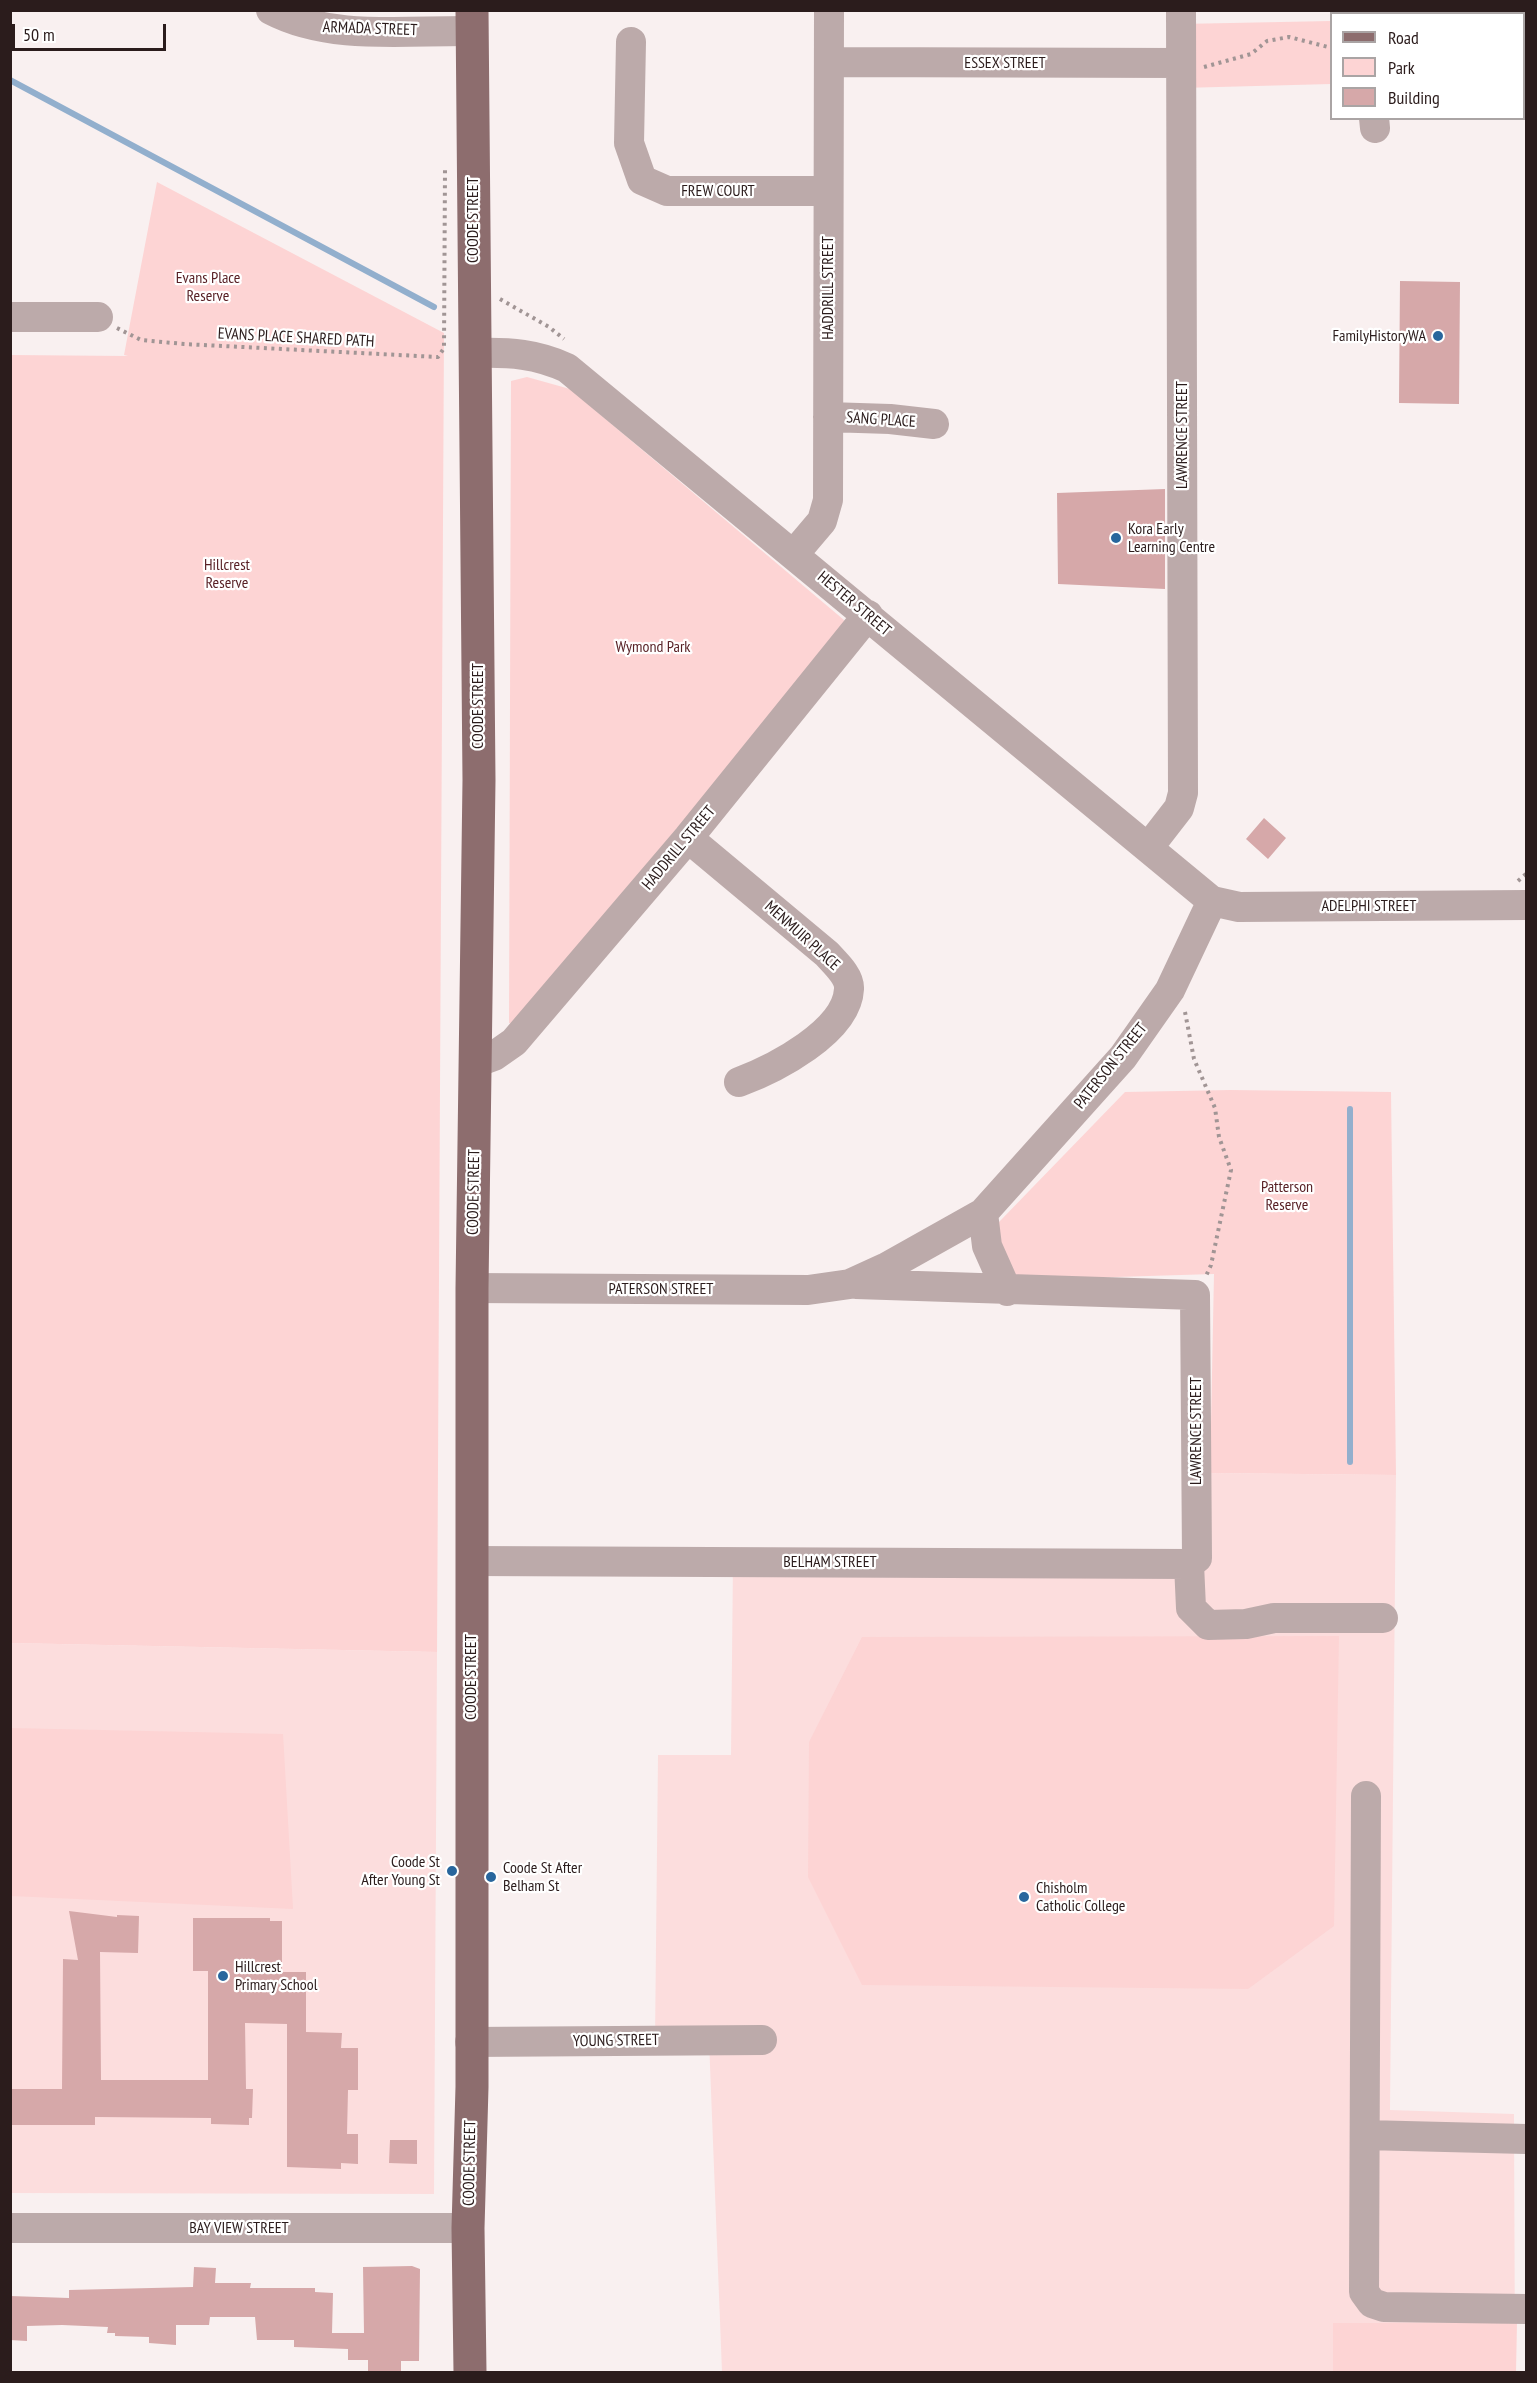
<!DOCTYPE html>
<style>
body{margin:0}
#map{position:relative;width:1537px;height:2383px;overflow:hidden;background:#f9f0f0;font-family:"PT Sans Narrow",sans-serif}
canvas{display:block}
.frame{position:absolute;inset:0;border:12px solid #2b1c1c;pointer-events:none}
.legend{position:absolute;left:1330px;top:12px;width:195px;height:108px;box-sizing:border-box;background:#fff;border:2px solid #aaa4a4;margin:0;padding:8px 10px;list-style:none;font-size:18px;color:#2b1c1c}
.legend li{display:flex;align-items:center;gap:12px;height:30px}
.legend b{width:30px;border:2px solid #aaa4a4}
.scale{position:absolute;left:12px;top:24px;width:154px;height:27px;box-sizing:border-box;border:3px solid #2b1c1c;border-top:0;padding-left:8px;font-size:18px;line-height:21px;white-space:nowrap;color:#2b1c1c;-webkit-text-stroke:4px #fff;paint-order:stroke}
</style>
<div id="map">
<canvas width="1537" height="2383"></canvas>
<div class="frame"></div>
<ul class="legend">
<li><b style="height:8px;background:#8d6d6e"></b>Road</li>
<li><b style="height:16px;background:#fdd4d4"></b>Park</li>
<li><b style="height:16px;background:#d6a8a9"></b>Building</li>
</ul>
<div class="scale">50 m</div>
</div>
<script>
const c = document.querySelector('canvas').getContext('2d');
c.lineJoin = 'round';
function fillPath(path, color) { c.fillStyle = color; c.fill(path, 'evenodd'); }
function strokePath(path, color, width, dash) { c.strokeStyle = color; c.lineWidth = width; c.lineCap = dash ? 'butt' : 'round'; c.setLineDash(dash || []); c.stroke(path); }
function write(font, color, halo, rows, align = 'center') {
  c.font = font + ' "PT Sans Narrow",sans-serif'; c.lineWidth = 4.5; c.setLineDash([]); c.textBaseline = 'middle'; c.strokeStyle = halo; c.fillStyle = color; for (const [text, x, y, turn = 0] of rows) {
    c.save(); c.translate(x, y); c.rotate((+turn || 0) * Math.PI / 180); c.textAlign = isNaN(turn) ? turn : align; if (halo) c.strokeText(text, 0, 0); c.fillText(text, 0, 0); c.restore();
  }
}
fillPath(new Path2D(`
 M1210,1473l186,2 -6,635 124,4 1,258h-793l-13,-332h-54l3,-285h73l2,-194 456,3z
 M11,1643l426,9 -3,542 -423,-1z`), '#fcdddd');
fillPath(new Path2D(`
 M1331,21v63l-150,4 -1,-64z
 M157,182l287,151 -7,1319 -426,-9v-1288l117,1 -4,-1z
 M527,377l43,12 274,231 -4,26 -314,382 -17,-5 2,-642z
 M1230,1090l161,2 5,383 -186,-2 4,-199 -197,6 -19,-28 1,-30 126,-130z
 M1339,1636l-5,290 -86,63 -386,-4 -54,-108 1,-135 53,-105z
 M11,1728l272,6 10,175 -282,-13z
 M1333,2323h184l-1,49h-183z`), '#fdd4d4');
strokePath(new Path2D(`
 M10,80l424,227
 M1350,1462v-353`), '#92afcd', 6);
fillPath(new Path2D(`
 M1400,281l60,1 -1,122 -60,-1z
 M1165,489v100l-107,-5 -1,-91z
 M1264,818l22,20 -18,21 -22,-20z
 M69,1911l48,6v-2l22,1 -1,37 -38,-1 1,128h107v-109h-15v-53h77v3h12v51h24v60l36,1 -1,15h17v42h-10l-1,44h11v30l-17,-1v6l-54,-2v-143l-42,-1 1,66h7l-1,29h-3v7l-38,-1v-6l-116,-1v8h-85v-36h52l1,-130 15,1z
 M390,2140h27v24l-28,-1z
 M412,2266l8,3 -1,92h-18v12h-33v-13h-20v-11l-54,-2v-7h-37l-2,-23h-45l-1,8h-33v20l-27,-2v-6l-34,-1v-3h-8l1,-6 -46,-2 -35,1v15l-17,-1v-44l59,2v-8l124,-3 1,-20 22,1 -1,15h36l-1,5h65v4l18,1 -1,40h32l-1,-66z`), '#d6a8a9');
strokePath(new Path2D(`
 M1204,67l47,-13 16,-13 22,-4 43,11
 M500,299l49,28 15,12
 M117,328l24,12 43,4 254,13 6,-9 1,-178
 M1518,881l8,-7
 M1185,1012l9,47 21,49 4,29 12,33 -20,95 -5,11`), '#a19595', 4, [3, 4.5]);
strokePath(new Path2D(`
 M271,10c59,31 136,20 201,21
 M1371,10l1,4
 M631,42l-2,101 13,37 25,11h161
 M1524,45h2
 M829,62l351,1
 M1374,118l1,10
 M10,317h88
 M476,353c34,-1 61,1 91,15l645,533 27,6 287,-2
 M828,417l62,2 44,5
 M794,554l28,-33 6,-21 1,-490
 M688,838l139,116c8,9 23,22 22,35 -2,43 -75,80 -110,93
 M1148,848l31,-40 4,-15 -2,-783
 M475,1063l19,-7 20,-14 174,-204 180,-223
 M983,1213l4,33 20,45
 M856,1284l339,11 2,263 -8,6
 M472,1288l336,2 42,-6 35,-16 98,-55 140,-156 47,-67 42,-89
 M472,1561l717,3
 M1189,1564l2,44 17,17 38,-1 28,-6h109
 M1366,1796l-2,496 8,11 12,4 142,2
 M470,2042l292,-2
 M1365,2135l161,4
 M10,2228h458`), '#bcaaaa', 30);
strokePath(new Path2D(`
 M470,2372l-2,-144 4,-141v-799l7,-508 -7,-770`), '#8d6d6e', 33);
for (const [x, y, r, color] of [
 [1438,336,6,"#28669d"],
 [1116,538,6,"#28669d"],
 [452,1871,6,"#28669d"],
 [491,1877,6,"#28669d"],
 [1024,1897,6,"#28669d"],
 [223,1976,6,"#28669d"]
]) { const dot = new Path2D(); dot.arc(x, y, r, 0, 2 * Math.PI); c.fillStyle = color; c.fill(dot); strokePath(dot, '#fff', 2); }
write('16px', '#2b1c1c', '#fff', [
 ["ARMADA STREET",370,29,2],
 ["ESSEX STREET",1005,63],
 ["FREW COURT",718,191],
 ["COODE STREET",473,220,-90],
 ["HADDRILL STREET",828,288,-90],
 ["EVANS PLACE SHARED PATH",296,338,3],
 ["SANG PLACE",881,420,4],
 ["LAWRENCE STREET",1182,435,-90],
 ["HESTER STREET",854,604,40],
 ["COODE STREET",478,706,-90],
 ["HADDRILL STREET",679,848,-50],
 ["ADELPHI STREET",1369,906],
 ["MENMUIR PLACE",802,936,42],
 ["PATERSON STREET",1111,1066,-51],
 ["COODE STREET",474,1192,-89],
 ["PATERSON STREET",661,1289],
 ["LAWRENCE STREET",1196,1431,-90],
 ["BELHAM STREET",830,1562],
 ["COODE STREET",471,1677,-90],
 ["YOUNG STREET",616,2041,-1],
 ["COODE STREET",470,2163,-89],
 ["BAY VIEW STREET",239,2228]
]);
write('16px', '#571f24', '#fff', [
 ["Evans Place",208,278],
 ["Reserve",208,296],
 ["Hillcrest",227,565],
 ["Reserve",227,583],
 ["Wymond Park",653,647],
 ["Patterson",1287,1187],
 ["Reserve",1287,1205]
]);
write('16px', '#2b1c1c', '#fff', [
 ["FamilyHistoryWA",1426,336,"right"],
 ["Kora Early",1128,529],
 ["Learning Centre",1128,547],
 ["Coode St",440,1862,"right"],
 ["After Young St",440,1880,"right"],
 ["Coode St After",503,1868],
 ["Belham St",503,1886],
 ["Chisholm",1036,1888],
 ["Catholic College",1036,1906],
 ["Hillcrest",235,1967],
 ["Primary School",235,1985]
], 'left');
</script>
